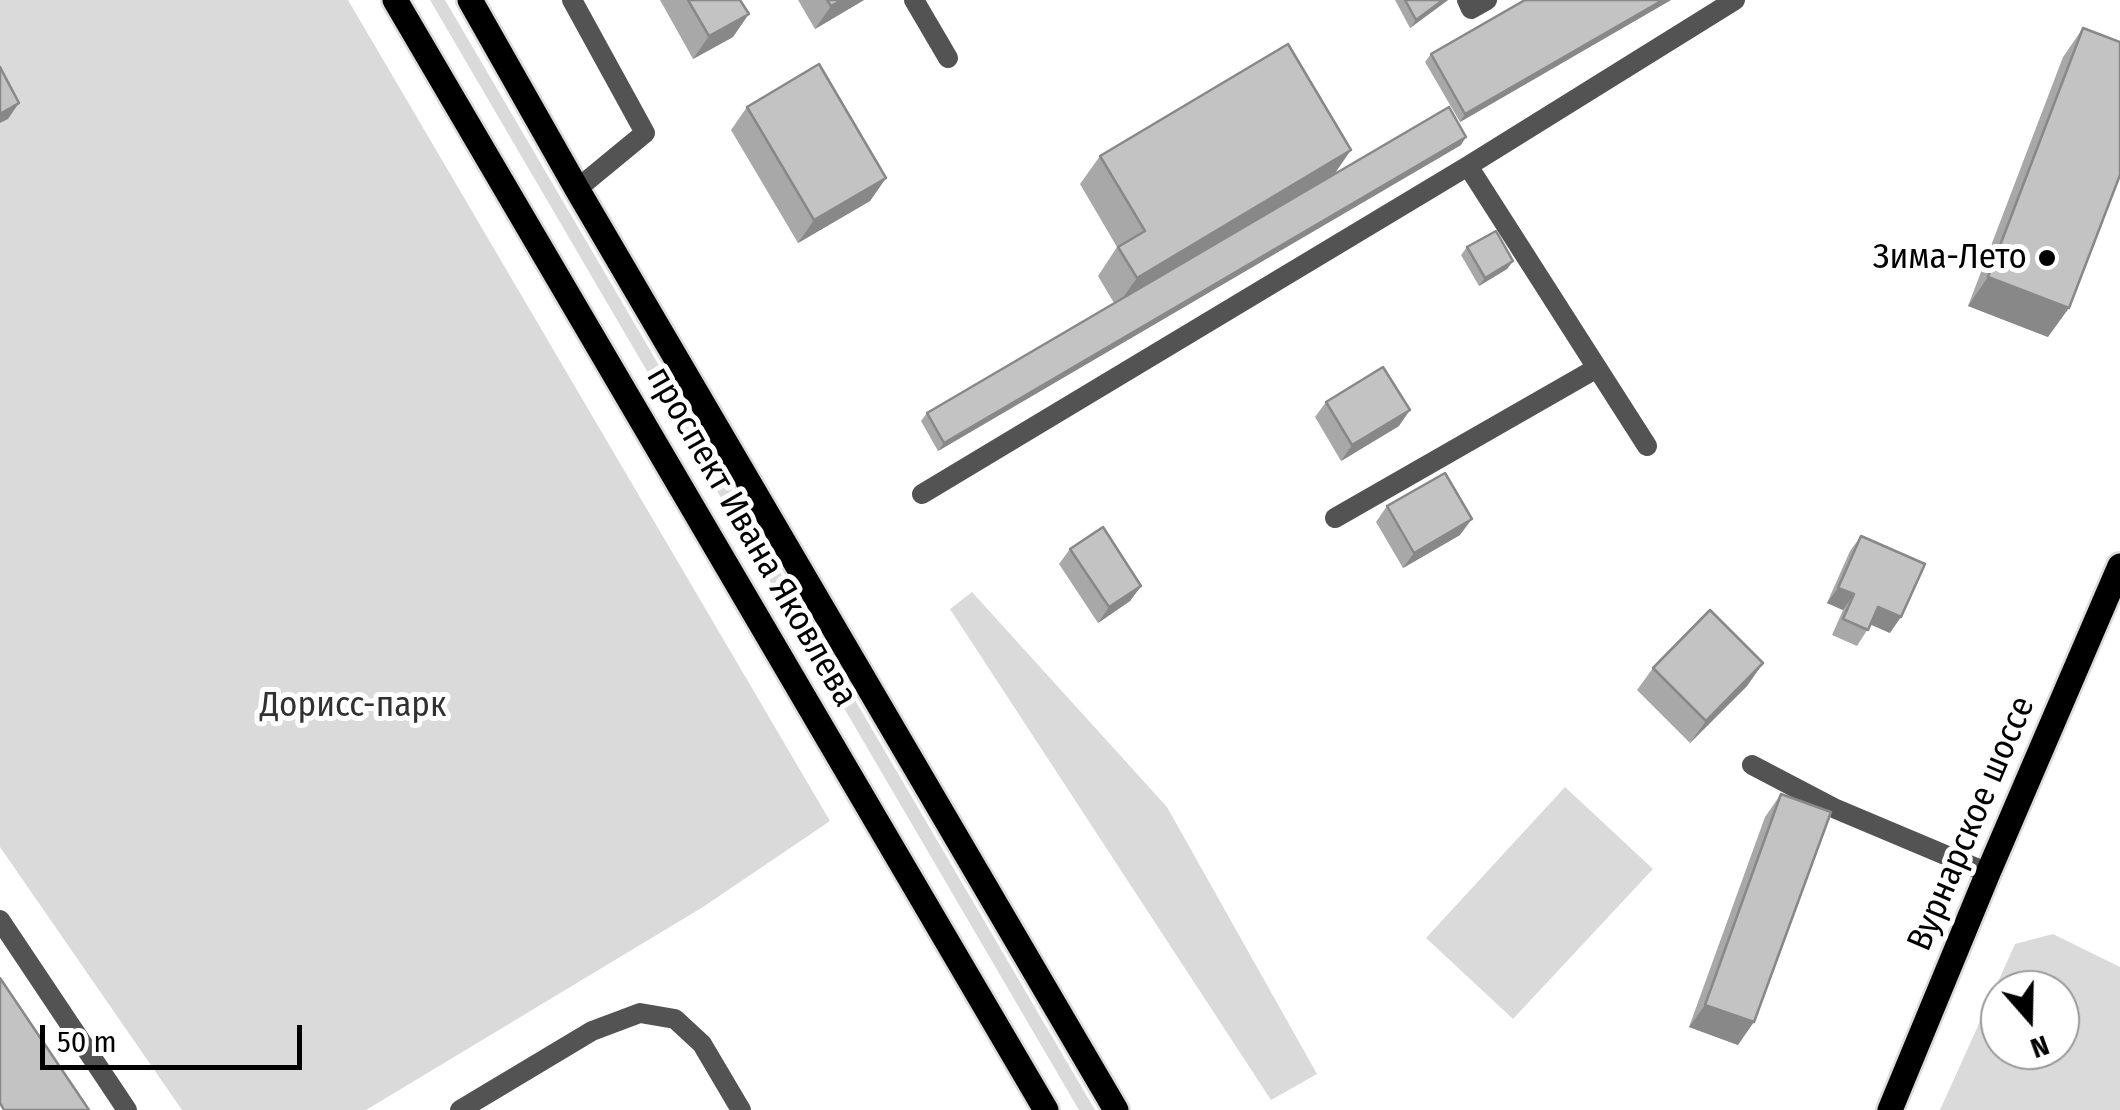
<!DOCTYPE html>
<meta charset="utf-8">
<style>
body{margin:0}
#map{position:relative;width:2120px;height:1110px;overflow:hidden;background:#fff;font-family:"Fira Sans Condensed",sans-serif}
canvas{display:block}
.north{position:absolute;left:1980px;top:970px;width:100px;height:100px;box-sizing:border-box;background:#fff;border:2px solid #999;border-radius:50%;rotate:160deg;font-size:28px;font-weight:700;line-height:40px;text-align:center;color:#000}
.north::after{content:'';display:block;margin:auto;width:35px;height:45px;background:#000;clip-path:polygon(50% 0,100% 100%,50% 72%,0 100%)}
.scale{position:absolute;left:40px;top:1025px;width:262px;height:45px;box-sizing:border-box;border:5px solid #000;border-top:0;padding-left:12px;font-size:30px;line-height:35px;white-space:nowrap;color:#000;-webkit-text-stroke:8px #fff;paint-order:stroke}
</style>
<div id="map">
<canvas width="2120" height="1110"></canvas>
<div class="north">N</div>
<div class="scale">50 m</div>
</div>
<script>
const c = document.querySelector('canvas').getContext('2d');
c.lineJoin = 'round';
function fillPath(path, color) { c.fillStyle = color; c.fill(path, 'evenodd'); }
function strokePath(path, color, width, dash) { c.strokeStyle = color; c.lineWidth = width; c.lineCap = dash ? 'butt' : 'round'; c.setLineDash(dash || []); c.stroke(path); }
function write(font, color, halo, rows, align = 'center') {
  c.font = font + ' "Fira Sans Condensed",sans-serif'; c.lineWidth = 10; c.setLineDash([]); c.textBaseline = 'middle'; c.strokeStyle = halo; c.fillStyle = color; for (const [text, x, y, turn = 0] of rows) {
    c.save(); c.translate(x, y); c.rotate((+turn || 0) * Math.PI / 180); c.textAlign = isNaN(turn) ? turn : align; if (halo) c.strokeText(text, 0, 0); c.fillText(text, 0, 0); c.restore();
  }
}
fillPath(new Path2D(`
 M0,0h348l482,821 -127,86 -337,203h-184l-182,-263z
 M430,0h15l650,1110h-16z
 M972,592l195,215 150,267 -46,26 -321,-491z
 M1565,787l88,82 -140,150 -87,-81z
 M2053,934l67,33v143h-180l75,-166zM2000,990h60v60h-60z`), '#dadada');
const primary = new Path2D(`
 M395,0l651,1110
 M470,0l107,189 539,921
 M1890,1110l98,-237 132,-307`);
strokePath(primary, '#dbdbdb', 30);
strokePath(new Path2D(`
 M572,0l73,133 -68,56
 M914,0l34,58
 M1467,0l4,9 16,-9
 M1468,166l179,280
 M922,494l546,-328 267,-166
 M1335,518l262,-150
 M1752,765l84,44 152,64
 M460,1110l132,-79 48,-18 35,6 27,25 39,66`), '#535353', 20);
strokePath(new Path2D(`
 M0,920l127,190`), '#535353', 20);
strokePath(primary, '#000', 25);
fillPath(new Path2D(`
 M660,0h80l-7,37 -40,22z
 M798,0h66l-49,29z
 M1395,0h53l-38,28z
 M1525,0h146l-211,122 -35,-60 6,-8z
 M2083,28l-35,309 -80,-31 95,-249z
 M747,107l139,71 -16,23 -72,42 -67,-113z
 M1461,145l-523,306 -17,-30 6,-8 187,-110 -16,-27 19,-29 -37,-63 20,-28 234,18z
 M1467,247l46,14 -6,8 -28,17 -18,-31z
 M1326,402l73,24 -58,35 -26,-44z
 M1387,506l73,29 -57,33 -27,-46z
 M1861,536l29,97 -19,-9 -14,22 -25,-11 11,-25 -16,-7 23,-52z
 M1070,549l71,37 -11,15 -32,22 -39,-59z
 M1763,663l-16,23 -57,57 -53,-53 16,-22z
 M1781,794l-43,251 -49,-18 76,-210z`), '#a8a8a8');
fillPath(new Path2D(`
 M842,0h22l-49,29 16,-23z
 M1443,0h5l-38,28 6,-8z
 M1663,0h8l-211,122 5,-8z
 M749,14l-16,23 -40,22 16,-23z
 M19,103l-11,16 -8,4v-9z
 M1466,137l-5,8 -523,306 6,-8z
 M1351,150l-20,29 -215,128 21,-29z
 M886,178l-16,23 -72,42 16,-23z
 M1513,261l-6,8 -28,17 6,-8z
 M1988,277l81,31 -21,29 -80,-31z
 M1410,410l-11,16 -58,35 11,-16z
 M1472,519l-12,16 -57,33 11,-15z
 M1141,586l-11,15 -32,22 11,-16z
 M1838,588l16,6 -11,16 -16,-7z
 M1878,607l23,10 -11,16 -23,-10z
 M1763,663l-16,23 -57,57 16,-22z
 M1705,1005l49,17 -16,23 -49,-18z`), '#888');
const building = new Path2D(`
 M688,0h52l9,14 -40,22z
 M827,0h15l-11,6z
 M1405,0h38l-27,20z
 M1525,0h138l-198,114 -34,-60z
 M2083,28l37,14v133l-51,133 -81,-31z
 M1288,44l63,106 -214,128 -19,-31 27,-16 -45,-75z
 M819,64l67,114 -72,42 -67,-113z
 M0,67l19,36 -19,11z
 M1449,107l17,30 -522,306 -17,-30z
 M1496,231l17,30 -28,17 -18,-31z
 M1383,367l27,43 -58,35 -26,-43z
 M1445,473l27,46 -58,34 -27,-47z
 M1103,527l38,59 -32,21 -39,-58z
 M1861,536l64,28 -24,53 -23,-10 -10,23 -25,-11 11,-25 -16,-6z
 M1710,610l53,53 -57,58 -53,-53z
 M1781,794l50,18 -77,210 -49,-17z
 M0,978l89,132h-85l-4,-7z`);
fillPath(building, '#c3c3c3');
strokePath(building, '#888', 2.5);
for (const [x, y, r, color] of [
 [2047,258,10,"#000"]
]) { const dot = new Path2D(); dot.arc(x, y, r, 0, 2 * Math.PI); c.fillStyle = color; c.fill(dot); strokePath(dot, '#fff', 4); }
write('35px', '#000', '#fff', [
 ["Зима-Лето",2027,258]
], 'right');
write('35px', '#000', '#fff', [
 ["проспект Ивана Яковлева",751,537,60],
 ["Вурнарское шоссе",1972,824,-67]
]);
write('35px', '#313131', '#fff', [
 ["Дорисс-парк",353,706]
]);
</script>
